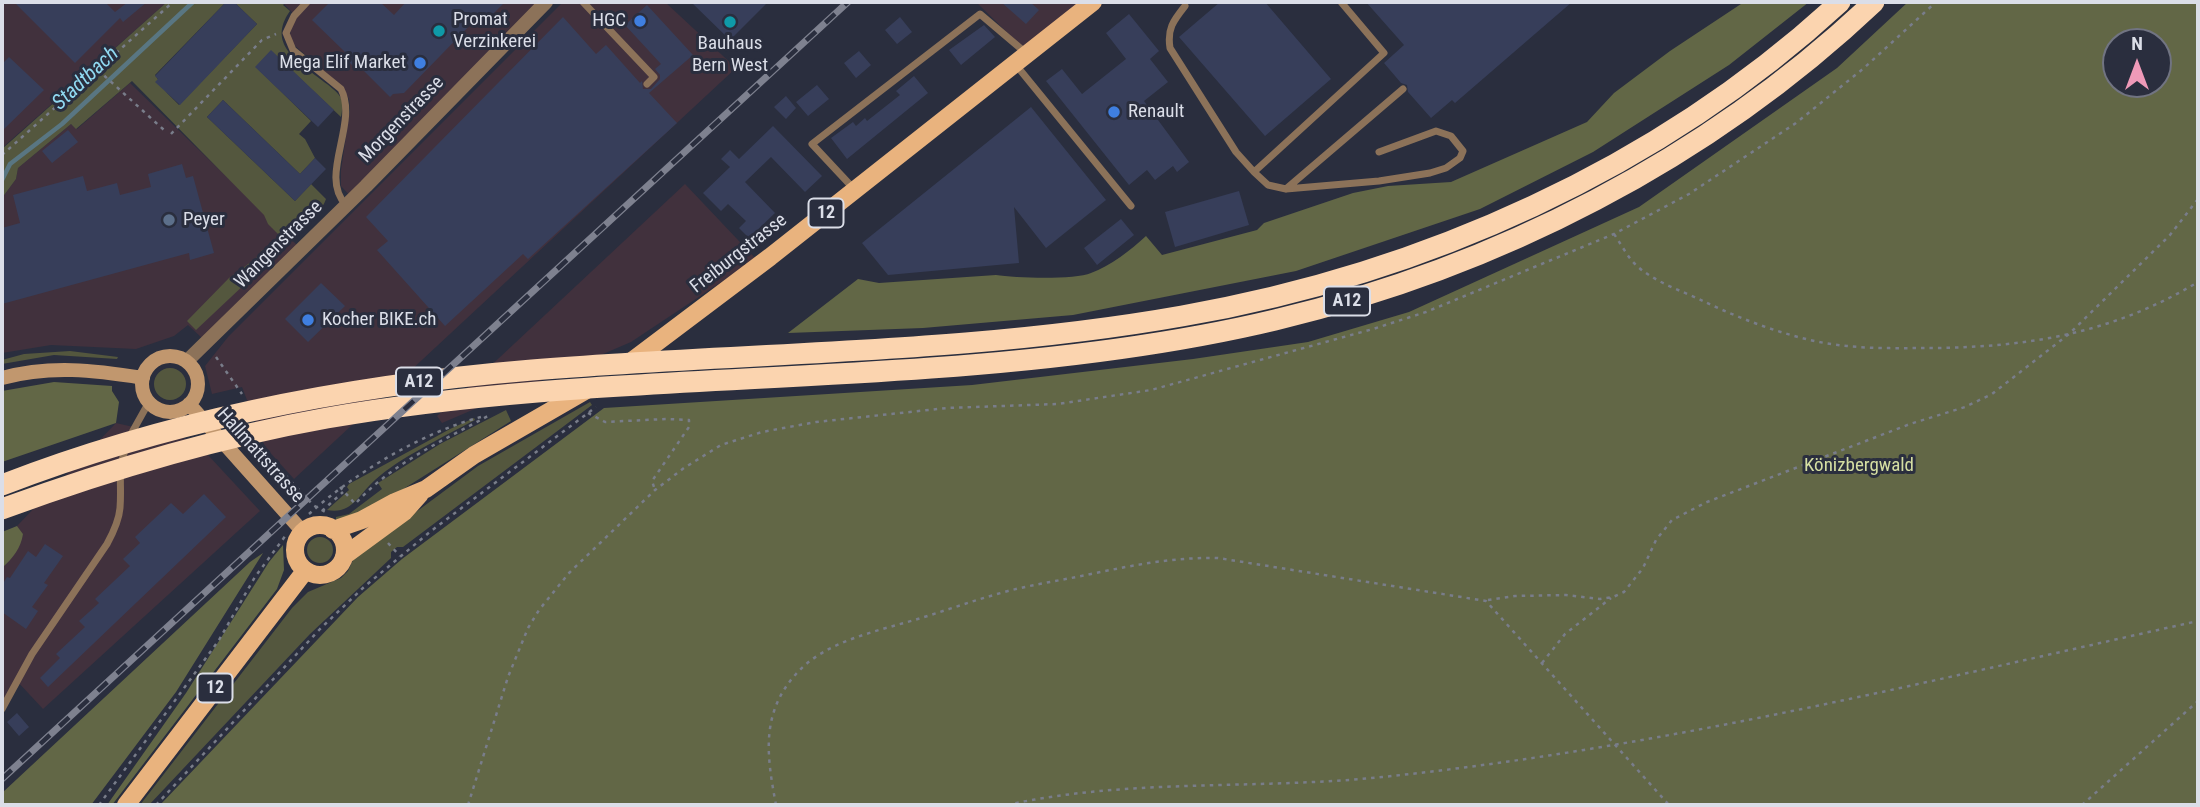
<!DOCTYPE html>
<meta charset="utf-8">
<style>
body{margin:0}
#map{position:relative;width:2200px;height:807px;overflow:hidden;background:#2a2e3e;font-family:"Roboto Condensed",sans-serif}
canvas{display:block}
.frame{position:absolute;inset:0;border:4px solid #dbdee8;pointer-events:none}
.north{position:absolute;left:2102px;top:28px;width:70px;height:70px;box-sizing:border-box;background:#2a2e3e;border:2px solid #717482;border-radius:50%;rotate:0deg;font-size:19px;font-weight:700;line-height:28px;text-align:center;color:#dbdee8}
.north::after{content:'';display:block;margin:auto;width:24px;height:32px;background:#ef9ab8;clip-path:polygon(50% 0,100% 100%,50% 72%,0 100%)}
</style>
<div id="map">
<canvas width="2200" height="807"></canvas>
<div class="frame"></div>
<div class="north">N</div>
</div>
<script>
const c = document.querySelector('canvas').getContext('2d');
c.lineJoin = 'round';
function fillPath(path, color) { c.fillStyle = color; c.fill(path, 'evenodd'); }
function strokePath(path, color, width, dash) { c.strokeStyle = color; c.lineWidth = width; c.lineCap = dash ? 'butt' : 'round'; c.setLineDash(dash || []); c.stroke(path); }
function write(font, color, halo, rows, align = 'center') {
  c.font = font + ' "Roboto Condensed",sans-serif'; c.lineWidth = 6; c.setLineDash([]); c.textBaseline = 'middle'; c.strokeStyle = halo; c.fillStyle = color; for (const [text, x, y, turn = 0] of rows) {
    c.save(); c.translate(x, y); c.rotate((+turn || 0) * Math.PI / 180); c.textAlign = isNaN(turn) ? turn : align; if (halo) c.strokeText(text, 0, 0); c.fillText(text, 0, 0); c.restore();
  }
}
fillPath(new Path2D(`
 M2,2h165l-165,146z
 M282,2h258l-189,195 -10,-11v-16l9,-60 -1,-11 -8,-13 -48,-42 -3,-9 1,-10 5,-9z
 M563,2h102l71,66 -442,411 -29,-32 -23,-60 -30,7 -7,-28 23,-29z
 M976,2h106l-58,47z
 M130,83l168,163 -96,92 -14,-13 -14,11 -38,13 -85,-4 -49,8v-155l14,-19 2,-11 53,-44 6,5z
 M685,184l71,75 -125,83 -189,81 -5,-7z
 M116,423l79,18 65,70 -217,198 -27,-29 -14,29v-141l4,-4 17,-30 -6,-8z`), '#41313d');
fillPath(new Path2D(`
 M167,2h59l-71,73 12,18 12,12 78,-81 -23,-22h52l-3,3 7,6c-25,35 12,53 37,73 6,5 12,9 15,16 1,6 0,11 -1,17l-70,-66 -15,16 55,54 -12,13 6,5 10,19 -15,16 -77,-74 -16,17 88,84 16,-17 15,15c-6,17 -27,37 -46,37l-12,-12 -4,-9 -132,-134 -56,48 -5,-5 -53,44 -2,11 -14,19v-49z
 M262,250l4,6 -2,10 -68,64 -9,-9 42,-43 26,-19z
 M70,351l48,6 -1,2 -63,-4 -52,9v-4l22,-6z
 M154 384a16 16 0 1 1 32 0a16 16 0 1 1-32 0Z
 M590,402l2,3 -189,142h-6l-6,5v6l-81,76 -161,171h-9l152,-197 16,-16 33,-14 7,-7 6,-13 124,-92z
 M506,410l5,11 -141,89 -29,11 -5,-2v-2l13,-3 33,-25 -4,-6 62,-39z
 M474,418l1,2c-30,16 -76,38 -100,60 -16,14 -23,35 -48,30l22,-20 -2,-3 2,-3 101,-55z
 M307 550a13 13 0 1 1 26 0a13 13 0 1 1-26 0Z`), '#54573e');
fillPath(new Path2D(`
 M1744,2h65l-80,63 -136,87 -113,57 -184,62 -223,44 -150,13 -135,5 70,-54 21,4 117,-8c19,3 79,5 95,-2 19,-7 40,-23 55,-37l16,19 95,-25 7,-7 89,-30 35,-7 63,-4 136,-60 27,-29 56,-42z
 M1908,2h290v803h-2038l198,-208 44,-38 202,-151 368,-23 221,-26 115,-17 101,-30 230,-105 198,-139zM2158,42v42h-42v-42z
 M54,382l58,4v5l7,11 -3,21 -114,39v-71z
 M17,526l6,8c-2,14 -10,24 -21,34v-36z
 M283,545l1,25 -7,19 -165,216h-5l79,-112 83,-131z
 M263,553l-87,139 -85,113h-89v-12l248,-231z`), '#626746');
strokePath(new Path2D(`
 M2,180l8,-16 52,-40 131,-122`), '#597682', 4.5);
fillPath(new Path2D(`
 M14,2h91l10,10 13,-10h19l-24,20 -3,-4 -45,45z
 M226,2h8l23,22 -77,81 -25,-23 3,-3 -3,-3z
 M330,2h50l14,13 12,-13h99l-21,21 -6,-6 -74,76 -11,1 -3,3 -30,-30 -3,3 -15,-15 3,-3 -33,-32z
 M691,2h77l-38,38z
 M1001,2h29l9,8 -13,14z
 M1220,2h45l66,77 -66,57 -86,-99z
 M1366,2h206l-117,101 -3,-3 -21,18 -23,-26 -1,-7 -6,-2 -17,-20 20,-18z
 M647,5l46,50 -44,38 28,30 -149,136 -5,-5 -78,72 -68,-76 11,-9 -22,-24 197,-200 33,37 10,-9 34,38 2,-2 1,8h8l9,-10v-4l-5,-6 6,-5 -36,-39z
 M1129,14l30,37 -9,8 18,23 -24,19 45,61 -12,10 -4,-6 -18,14 -8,-10 -18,15 -83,-104 16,-12 20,25 44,-35 -20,-26z
 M900,17l12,15 -15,12 -12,-14z
 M984,25l11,12 -34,28 -12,-15z
 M271,50l63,60 -16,17 -63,-60z
 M859,51l12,14 -15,13 -12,-15z
 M9,57l35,33 -42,41v-67z
 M914,76l14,17 -81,66 -16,-21 22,-16 3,4 9,-8 2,3 33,-26 -4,-4z
 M817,85l12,14 -21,17 -12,-14z
 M786,96l10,12 -10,11 -12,-12z
 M223,100l77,74 15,-16 11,11 -31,32 -88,-84z
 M1031,107l75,93 -60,48 -32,-41 5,56 -131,12 -26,-32z
 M773,126l49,50 -17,16 -34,-35 -26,25 30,31 -26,25 -10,-10 7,-7 -18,-17 -7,7 -18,-18 27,-26 -9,-8 9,-9 9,9z
 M68,130l10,12 -26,21 -10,-12z
 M182,164l4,14 7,-2 21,77 -24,7 -1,-7 -187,51v-76l18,-5 -7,-28 70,-19 4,15 30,-8 3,12 31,-8 -3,-13z
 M1239,191l10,34 -74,22 -10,-35z
 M1121,219l13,16 -37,30 -13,-17z
 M321,283l24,23 -37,36 -23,-23z
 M204,494l22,23 -178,170 -8,-9 20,-20 -4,-4 29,-27 -6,-6 20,-18 -4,-4 35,-33 -7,-7 17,-16 -5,-6 36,-34 12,11z
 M45,544l18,12 -19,27 4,2 -16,22 6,4 -12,18 -24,-17v-27l5,-8 3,1 18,-27 8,6z
 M17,713l12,14 -10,9 -12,-14z`), '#373e5a');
strokePath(new Path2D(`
 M98,70l66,60
 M171,134l91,-94 14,-6
 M2,155l171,-153
 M1614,234c7,10 13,22 21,30 18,18 48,27 70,38 42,20 96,40 142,44 28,3 58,2 86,2 97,-1 180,-15 265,-66
 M216,357l26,37
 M588,413l17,9 61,-3 23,1v7l-37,54 3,9
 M262,450l51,55 14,8
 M340,487l17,19
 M357,502c36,-39 85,-61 131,-86
 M322,511l21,-19
 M309,514c44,-40 114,-82 172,-97
 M388,543l12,13
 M1488,600l27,-4 51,-1 34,4 13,-2 11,-5 19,-24 13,-28 16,-20 35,-18 203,-78 55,-17 27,-13 77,-60 101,-99 28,-36
 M1542,663l23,-29 46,-36
 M99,805l120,-165 36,-63 31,-42
 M156,805l164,-176 44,-42 67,-56 165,-124
 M468,805l40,-128 20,-49 11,-18 30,-37 86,-83 29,-22 37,-23 41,-13 54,-10 131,-14 110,-4 94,-14 222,-61 53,-17 188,-78 75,-40 107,-71 68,-55 72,-66
 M776,805c-9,-48 -16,-91 20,-131 30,-34 83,-43 125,-56 29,-9 57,-19 87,-27 27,-7 55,-11 83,-17 43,-9 83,-17 127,-16l268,43 183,204
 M1007,805c122,-27 251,-15 375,-28 276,-28 546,-96 816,-156
 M2082,805l116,-104`), '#797d8a', 2.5, [3.5, 5]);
strokePath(new Path2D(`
 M307,2l-13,14 -8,17 7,17 48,39c18,35 -23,87 5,116
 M583,2l71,75 -7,7
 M1185,6c-12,15 -18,23 -15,42l66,104 18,20 130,-119 -43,-51
 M1016,65l115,141
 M1254,172l14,13 18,4 93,-8 51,-8 16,-5 14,-10 3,-7 -12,-15 -15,-5 -57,21
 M854,189l-42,-45 168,-130 46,39
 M1286,189l117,-100
 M130,436l19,-34
 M2,709l30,-55 75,-110c6,-11 12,-23 13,-36 2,-24 -3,-37 6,-61`), '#8c7259', 7);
strokePath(new Path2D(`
 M187,361l179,-175 180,-184`), '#8c7259', 14);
strokePath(new Path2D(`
 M142 384a28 28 0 1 1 56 0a28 28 0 1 1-56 0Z
 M2,378c48,-13 92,-8 141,0
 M189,404l114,128`), '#c1976e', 14);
strokePath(new Path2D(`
 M628,364l142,-107 323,-255
 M295 550a25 25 0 1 1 50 0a25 25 0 1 1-50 0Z
 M333,530l29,-10 33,-18 31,-13 48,-34 116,-67
 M344,556l60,-44 16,-18
 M126,805l179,-234`), '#e9b37e', 18);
strokePath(new Path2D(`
 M2,485c170,-66 348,-100 530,-115 217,-18 435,-16 650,-54 241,-42 477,-147 658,-314
 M2,509c106,-39 213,-71 325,-91 199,-35 402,-35 604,-50 115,-8 231,-21 344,-48 222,-53 433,-161 599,-318`), '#fbd4af', 21);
const rail = new Path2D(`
 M2,779l846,-777`);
strokePath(rail, '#7e818f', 7);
strokePath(rail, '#2a2e3e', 4.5, [13]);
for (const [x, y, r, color] of [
 [640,21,7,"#3f7fe0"],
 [730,22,7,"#0f9aa8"],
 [439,31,7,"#0f9aa8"],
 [420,63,7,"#3f7fe0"],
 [1114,112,7,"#3f7fe0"],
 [169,220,7,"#5c6f8a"],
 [308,320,7,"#3f7fe0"]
]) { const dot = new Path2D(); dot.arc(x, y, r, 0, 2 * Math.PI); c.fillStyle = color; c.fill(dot); strokePath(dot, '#2a2e3e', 2.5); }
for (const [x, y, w] of [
 [826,213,35],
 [1347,301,46],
 [419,382,46],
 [215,688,35]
]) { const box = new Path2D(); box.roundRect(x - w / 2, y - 14.5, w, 29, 5); c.fillStyle = '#2a2e3e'; c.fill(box); strokePath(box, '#dbdee8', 2); }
write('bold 18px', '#dbdee8', null, [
 ["12",826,213],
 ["A12",1347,301],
 ["A12",419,382],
 ["12",215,688]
]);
write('19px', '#dbdee8', '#2a2e3e', [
 ["Promat",453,20],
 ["Verzinkerei",453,42],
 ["HGC",626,21,"right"],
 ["Bauhaus",730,44,"center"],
 ["Bern West",730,66,"center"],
 ["Mega Elif Market",406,63,"right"],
 ["Renault",1128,112],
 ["Peyer",183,220],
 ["Kocher BIKE.ch",322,320]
], 'left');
write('19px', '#dbdee8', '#2a2e3e', [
 ["Morgenstrasse",402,120,-46],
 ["Wangenstrasse",279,245,-45],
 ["Freiburgstrasse",739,254,-38],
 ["Hallmattstrasse",260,456,48]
]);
write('19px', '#d5dea2', '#2a2e3e', [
 ["Könizbergwald",1859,466]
]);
write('italic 21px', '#90d9f1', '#2a2e3e', [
 ["Stadtbach",86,79,-43]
]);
</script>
